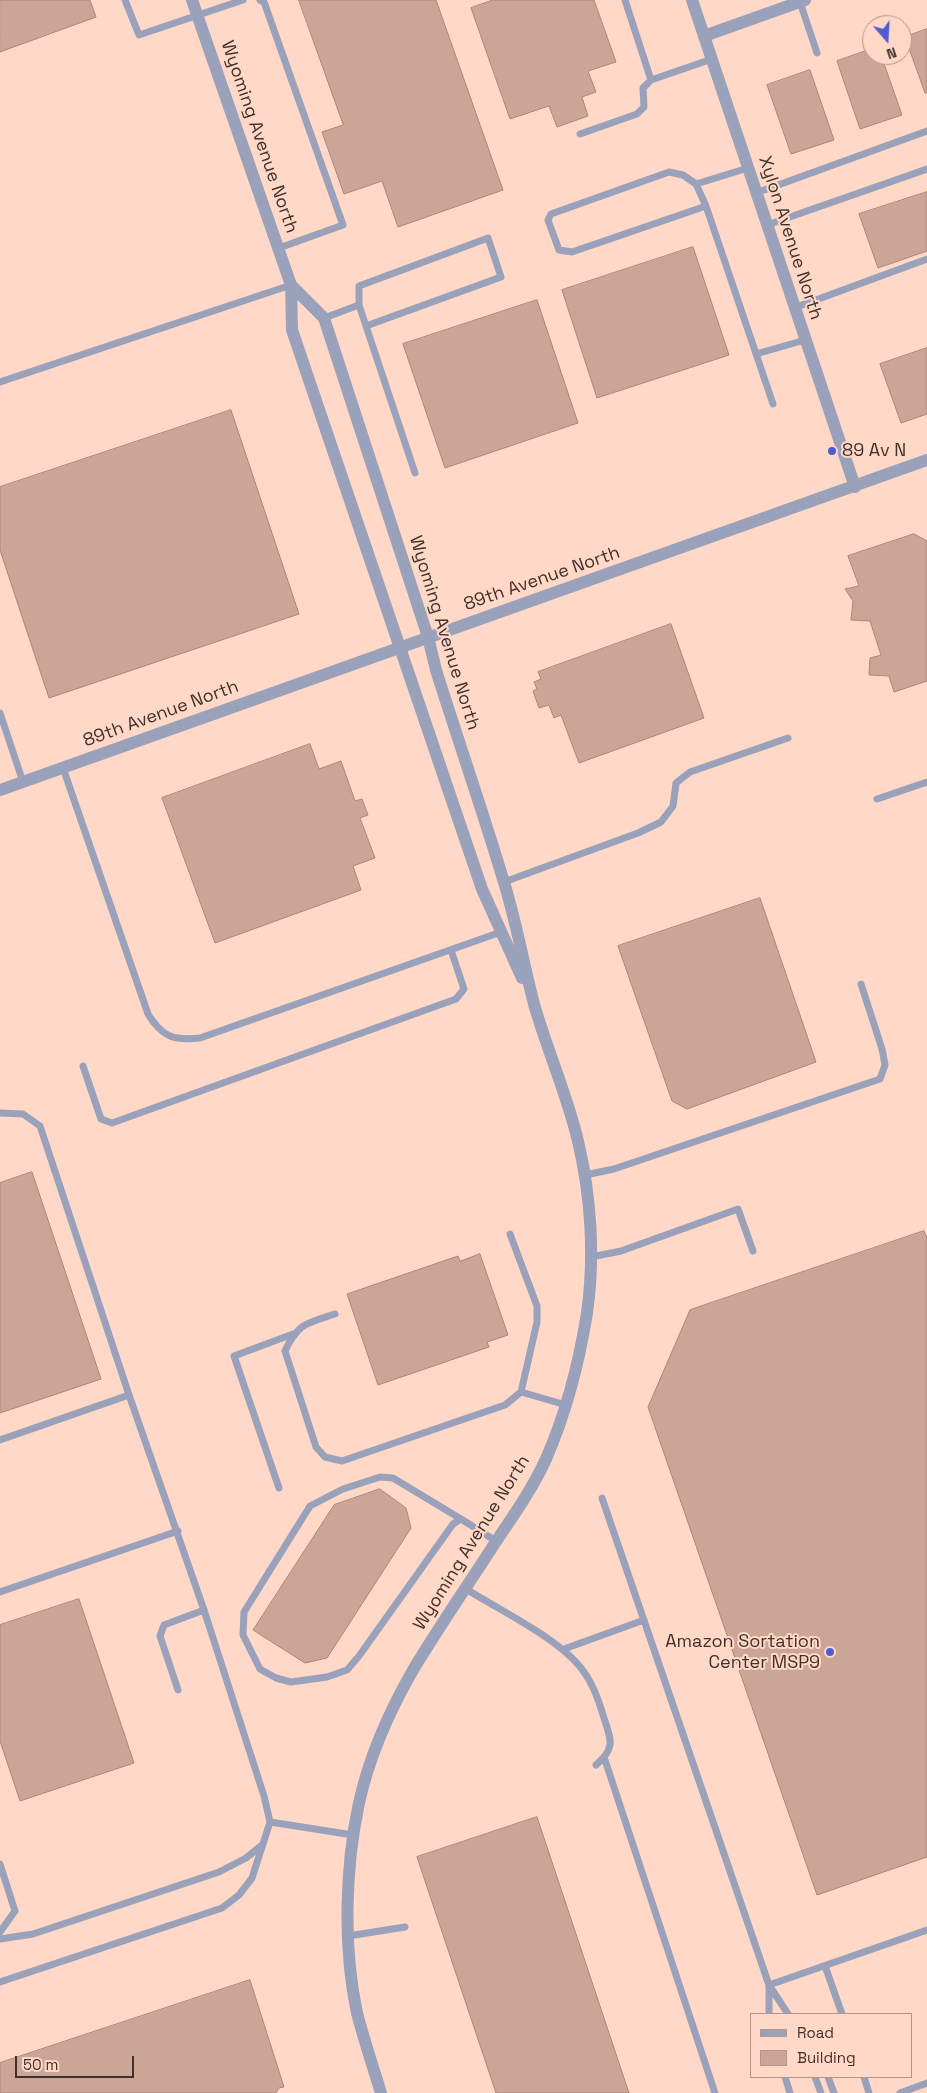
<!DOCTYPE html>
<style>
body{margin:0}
#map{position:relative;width:927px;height:2093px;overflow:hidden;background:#ffd8c7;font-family:"Space Grotesk",sans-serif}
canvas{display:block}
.legend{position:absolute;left:750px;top:2013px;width:162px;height:65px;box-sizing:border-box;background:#ffd8c7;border:1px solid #b39589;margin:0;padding:6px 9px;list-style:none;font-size:15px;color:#41312b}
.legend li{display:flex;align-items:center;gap:10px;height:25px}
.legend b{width:25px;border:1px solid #b39589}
.north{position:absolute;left:862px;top:15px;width:50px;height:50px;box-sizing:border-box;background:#ffd8c7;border:1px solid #b39589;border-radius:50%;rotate:161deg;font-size:14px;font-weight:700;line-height:20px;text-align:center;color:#41312b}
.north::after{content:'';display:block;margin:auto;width:18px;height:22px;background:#4d5cd1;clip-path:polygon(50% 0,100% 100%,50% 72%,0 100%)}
.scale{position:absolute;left:15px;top:2056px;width:119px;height:22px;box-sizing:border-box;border:2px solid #41312b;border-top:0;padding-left:6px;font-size:15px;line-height:18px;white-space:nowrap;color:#41312b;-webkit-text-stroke:4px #ffd8c7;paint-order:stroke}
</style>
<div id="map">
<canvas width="927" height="2093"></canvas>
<ul class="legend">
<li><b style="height:6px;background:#9aa1ba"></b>Road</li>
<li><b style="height:14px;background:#cba696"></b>Building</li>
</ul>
<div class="north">N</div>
<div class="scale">50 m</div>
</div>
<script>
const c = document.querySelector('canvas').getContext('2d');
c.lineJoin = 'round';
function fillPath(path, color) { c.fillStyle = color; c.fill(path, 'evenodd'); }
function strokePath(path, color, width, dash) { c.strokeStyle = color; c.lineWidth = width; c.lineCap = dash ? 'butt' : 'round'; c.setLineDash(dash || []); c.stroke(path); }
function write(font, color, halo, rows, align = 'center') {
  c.font = font + ' "Space Grotesk",sans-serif'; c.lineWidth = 4; c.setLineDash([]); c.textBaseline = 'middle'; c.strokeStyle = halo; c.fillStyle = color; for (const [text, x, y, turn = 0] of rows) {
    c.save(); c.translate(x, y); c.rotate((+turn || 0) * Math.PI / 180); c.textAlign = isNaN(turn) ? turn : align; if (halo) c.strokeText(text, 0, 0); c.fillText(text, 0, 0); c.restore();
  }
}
const building = new Path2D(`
 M0,0h90l6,17 -96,35z
 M299,0h137l67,190 -105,37 -16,-46 -38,13 -22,-62 21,-7z
 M493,0h101l22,62 -28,9 8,21 -14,5 6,19 -31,11 -8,-21 -39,13 -39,-111z
 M927,29v64h-2l-20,-56z
 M872,49v6h9l21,60 -42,14 -23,-68z
 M810,70l24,70 -43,14 -24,-69z
 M927,192v59l-49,17 -19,-54z
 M693,247l36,108 -132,43 -35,-108z
 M537,300l41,123 -133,45 -42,-124z
 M927,348v66l-26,9 -21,-59z
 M231,410l68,204 -250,84 -49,-148v-63z
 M914,534l13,7v140l-33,11 -5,-16 -20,-1 1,-17 11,-3 -11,-34 -19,-1 2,-19 -8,-12 14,-3 -11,-30z
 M671,624l33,94 -125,45 -18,-48 -7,3 -5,-13 -10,3 -6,-17 4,-2 -3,-7 7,-3 -3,-7z
 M310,744l9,25 22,-8 14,40 7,-2 6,16 -8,3 15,40 -22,8 8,24 -146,53 -53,-145z
 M760,898l56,164 -129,47 -15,-8 -54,-155z
 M32,1172l69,207 -101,34v-230z
 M924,1231l3,7v619l-110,38 -169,-488 42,-97z
 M480,1254l28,81 -21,7 2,5 -111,38 -31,-91 111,-38 2,5z
 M380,1489l26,19 5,20 -84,130 -22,5 -52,-33 81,-125z
 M79,1599l55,164 -114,38 -20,-60v-116z
 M537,1817l92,276h-133l-79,-236z
 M250,1980l34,107 -5,1 -3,5h-276v-30z`);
fillPath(building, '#cba696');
strokePath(building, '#aa8778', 1);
strokePath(new Path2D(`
 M125,0l14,35 104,-35
 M260,0l4,2 79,223 -64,23
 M625,0l26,80
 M800,2l17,51
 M580,134l57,-20 7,-7 -1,-19 8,-8 61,-21
 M696,184l10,22 67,198
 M756,193l171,-62
 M706,206l-134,46 -13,-2 -11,-30 3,-6 118,-42 14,3 13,9 52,-16
 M767,225l160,-56
 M359,305v-19l129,-48 13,39 -135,49
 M794,308l133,-49
 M324,318l35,-13 56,168
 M756,354l49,-14
 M0,382l291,-97
 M0,713l23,69
 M63,768l85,246c14,23 26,27 52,24l301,-106
 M877,799l50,-17
 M504,882l134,-49 23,-11 12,-16 3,-23 14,-11 98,-34
 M83,1066l18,53 11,4 344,-124 8,-10 -13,-39
 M0,1113l23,1 17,12 89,269 75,215 60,186 6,26 -18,56 -13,17 -17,13 -222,74
 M585,1175l29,-6 266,-90 5,-14 -3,-16 -21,-65
 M591,1257l30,-6 117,-42 15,42
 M335,1314c-28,9 -37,9 -50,37l31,96 9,10 17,4 163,-56 16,-13 16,-70v-16l-27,-72
 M521,1392l45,13
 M0,1440l129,-45
 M279,1488l-45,-132 59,-22
 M602,1498l167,487 19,29
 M461,1519l-68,-41 -13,-1 -37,12 -33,17 -66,106 -1,23 17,34 16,9 15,4 36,-5 20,-7 12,-14 94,-132 8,-5 35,22
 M466,1589c35,22 95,50 118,83 10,14 15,30 20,46 7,22 12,30 -8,47
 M0,1592l178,-61
 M564,1649l80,-29
 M178,1690l-18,-54 4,-11 40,-15
 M604,1757l111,336
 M270,1822l83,13
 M0,1864l15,47 -15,21
 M348,1936l57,-9
 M0,1939l33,-5 186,-62 27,-14 16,-13
 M825,1966l17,48
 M769,1985l158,-55
 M769,2014v-28
 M785,2077l5,16
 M815,2077l6,16
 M828,2077l6,16
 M864,2077l5,16
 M900,2093l27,-10`), '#9aa1ba', 7);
strokePath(new Path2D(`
 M704,36l101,-36
 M0,790l927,-330`), '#9aa1ba', 12);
strokePath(new Path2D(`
 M192,0l99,285 1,45 190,559 40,89
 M692,0l163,487
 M291,285l33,33 104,319 8,33c22,70 46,139 67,209 13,41 20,83 31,125 13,46 33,90 44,137 13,55 17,116 9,172 -8,50 -21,100 -41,146 -13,29 -33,57 -51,84 -27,42 -56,84 -82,127 -23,40 -44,87 -54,133 -14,65 -16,145 -2,210 7,27 16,54 24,80`), '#9aa1ba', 12);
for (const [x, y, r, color] of [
 [832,451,5,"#4d5cd1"],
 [830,1652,5,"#4d5cd1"]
]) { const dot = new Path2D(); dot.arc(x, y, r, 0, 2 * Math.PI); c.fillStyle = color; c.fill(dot); strokePath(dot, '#ffd8c7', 2); }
write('18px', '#41312b', '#ffd8c7', [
 ["Wyoming Avenue North",259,137,71],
 ["Xylon Avenue North",790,238,72],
 ["89th Avenue North",542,579,-19],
 ["Wyoming Avenue North",444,633,73],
 ["89th Avenue North",161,714,-20],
 ["Wyoming Avenue North",472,1543,-58]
]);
write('18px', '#41312b', '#ffd8c7', [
 ["89 Av N",842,451],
 ["Amazon Sortation",820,1642,"right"],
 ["Center MSP9",820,1663,"right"]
], 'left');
</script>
